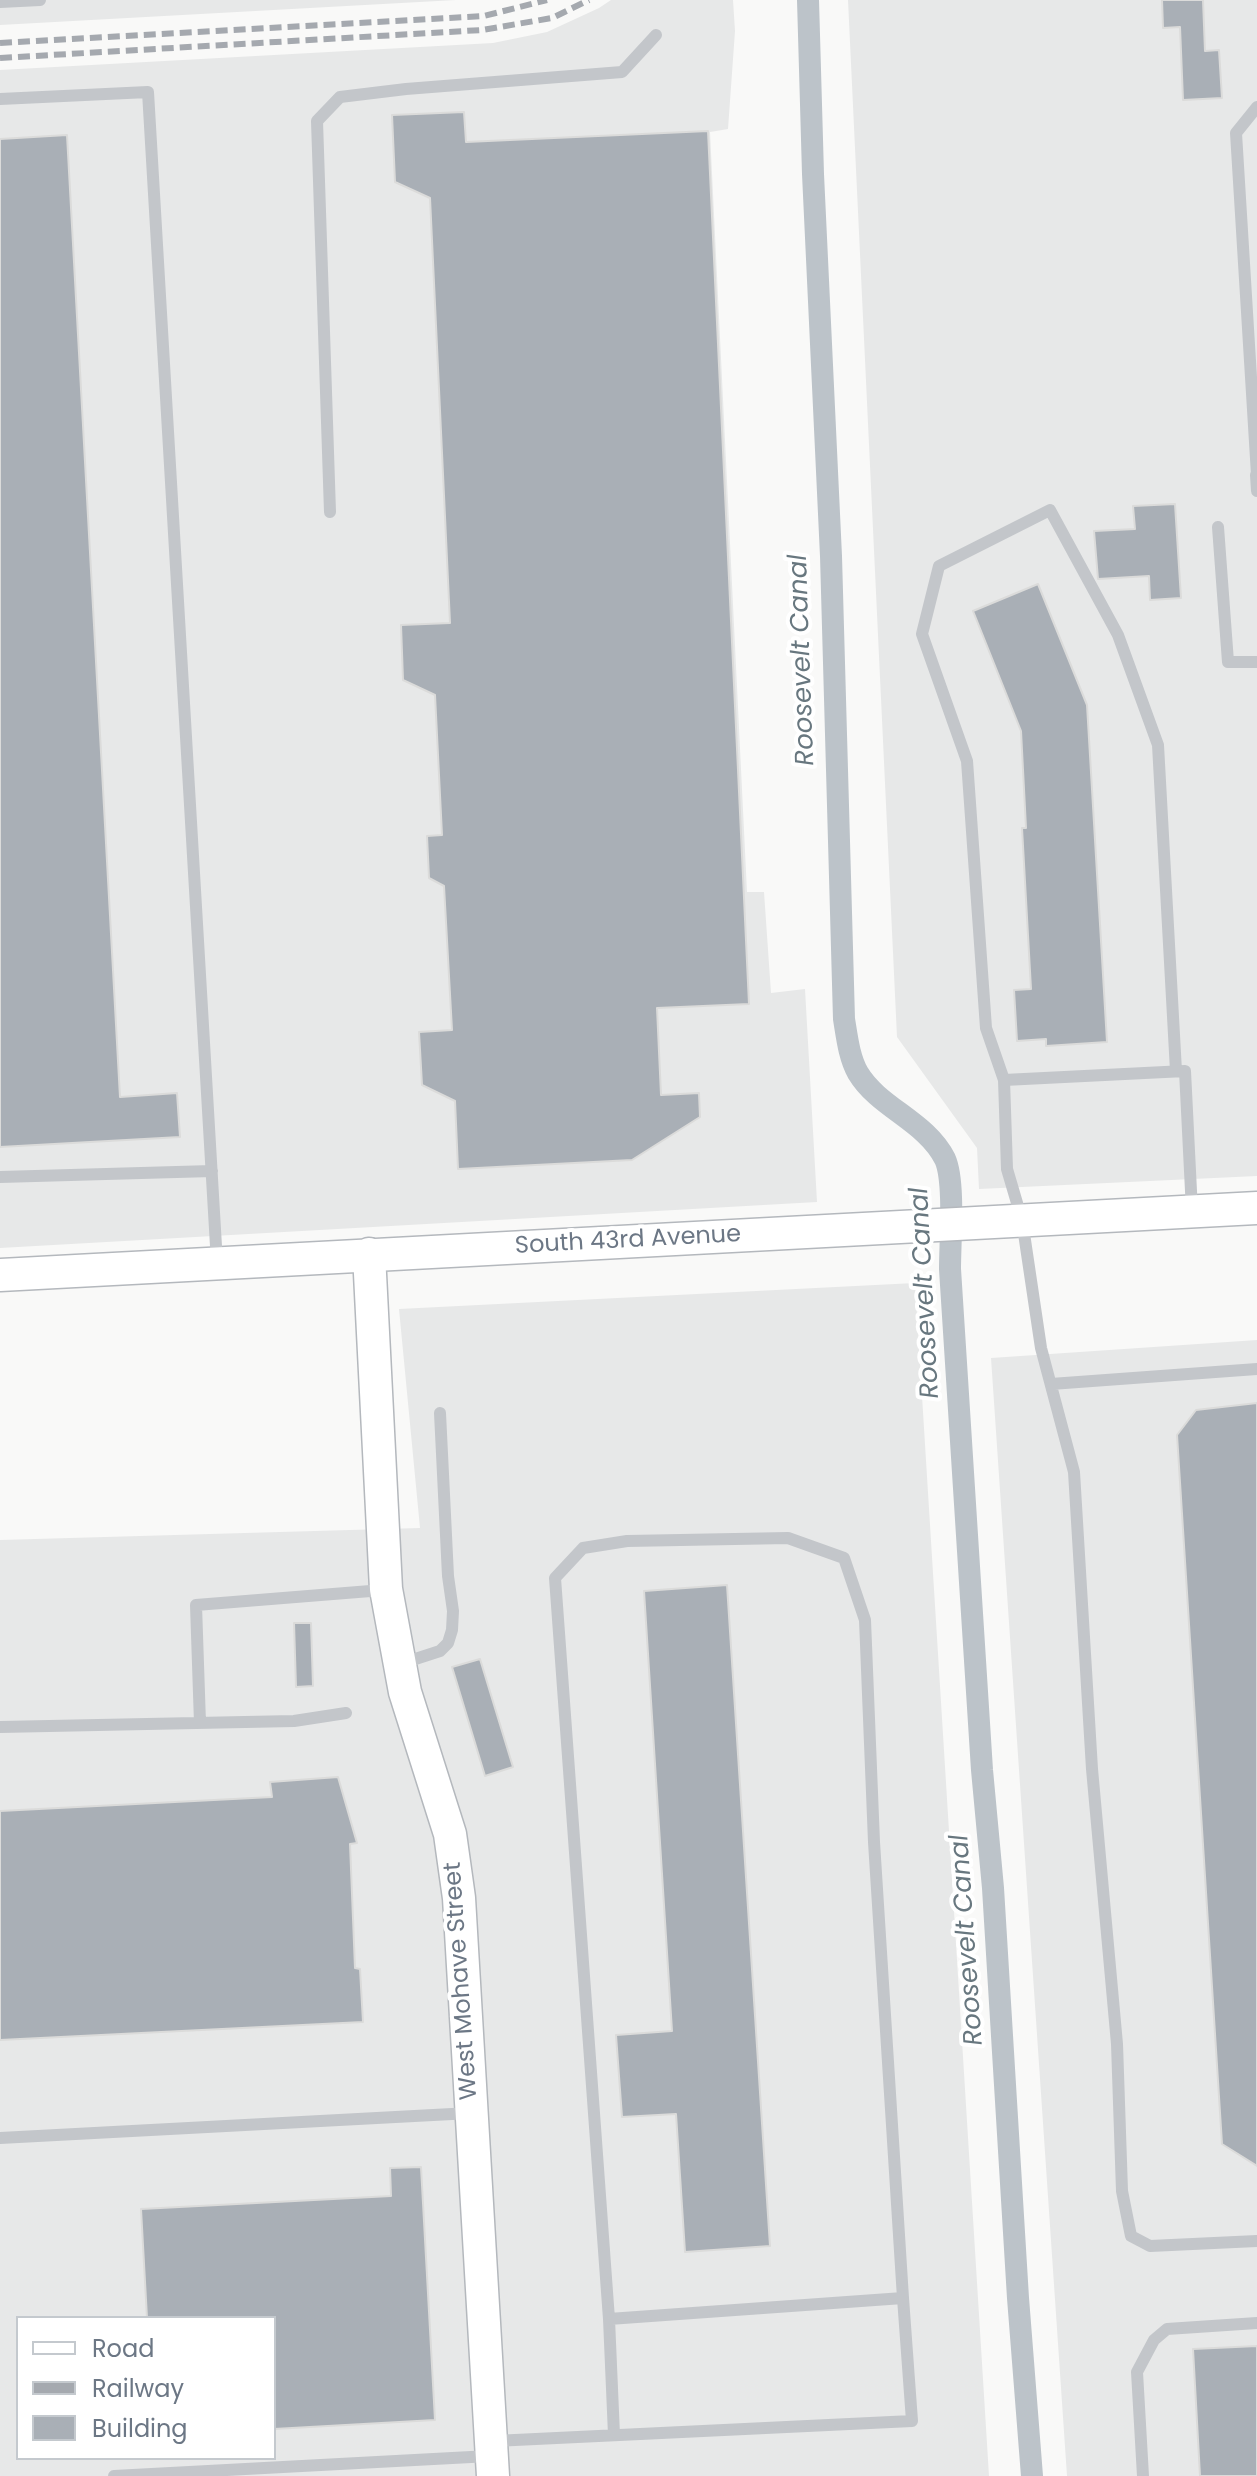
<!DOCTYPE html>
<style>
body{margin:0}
#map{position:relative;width:1257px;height:2476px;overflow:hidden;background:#f9f9f8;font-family:Poppins,sans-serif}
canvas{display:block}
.legend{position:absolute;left:16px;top:2316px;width:260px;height:144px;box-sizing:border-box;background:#fff;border:2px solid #c4c9ce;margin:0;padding:10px 14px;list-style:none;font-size:24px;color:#6c7785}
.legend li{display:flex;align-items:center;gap:16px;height:40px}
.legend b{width:40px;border:2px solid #c4c9ce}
</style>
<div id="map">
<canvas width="1257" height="2476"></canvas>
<ul class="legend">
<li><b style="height:10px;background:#fff"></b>Road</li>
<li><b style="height:10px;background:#a5a9af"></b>Railway</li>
<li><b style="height:22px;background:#a9afb6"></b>Building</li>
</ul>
</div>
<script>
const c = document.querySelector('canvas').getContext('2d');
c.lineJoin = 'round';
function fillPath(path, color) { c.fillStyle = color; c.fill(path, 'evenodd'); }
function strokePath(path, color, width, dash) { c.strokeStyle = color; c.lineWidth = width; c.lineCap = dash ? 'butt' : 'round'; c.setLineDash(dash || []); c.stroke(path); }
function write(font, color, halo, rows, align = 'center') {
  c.font = font + ' Poppins,sans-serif'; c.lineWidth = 8; c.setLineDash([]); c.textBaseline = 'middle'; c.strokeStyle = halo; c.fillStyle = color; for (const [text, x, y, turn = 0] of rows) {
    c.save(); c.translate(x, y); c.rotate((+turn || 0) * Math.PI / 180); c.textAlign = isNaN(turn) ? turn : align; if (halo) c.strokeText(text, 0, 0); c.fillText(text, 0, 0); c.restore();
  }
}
fillPath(new Path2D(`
 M0,0h456l-456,25z
 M611,0h122l2,31 -7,98 -18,3 37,760h17l7,101 34,-4 12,213 -817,46v-1178l493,-27 54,-11 52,-24z
 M848,0h409v1176l-278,13 -2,-41 -80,-111z
 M915,1283l74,1193h-989v-936l420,-12 -21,-219zM18,2318h256v140h-256z
 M1257,1340v1136h-190l-76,-1118z`), '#e7e8e8');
strokePath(new Path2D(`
 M808,0l5,174 18,382 13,463c3,18 5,38 14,54 21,35 68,48 87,86 10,22 5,83 5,110l32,501 11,118 25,410 14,178`), '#bcc3c9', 22);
const building = new Path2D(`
 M1162,0h41l2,51 14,-1 3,48 -39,2 -3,-73 -17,1z
 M464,112l2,30 242,-11 41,873 -92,4 4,87 38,-2 1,24 -68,43 -174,9 -3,-68 -33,-16 -3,-53 33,-2 -8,-144 -15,-8 -2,-42 15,-1 -7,-140 -32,-15 -2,-55 49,-2 -20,-425 -35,-16 -3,-67z
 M67,135l53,962 57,-4 3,44 -180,10v-1008z
 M1175,504l6,94 -31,2 -1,-24 -51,3 -4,-48 41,-2 -2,-23z
 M1038,584l49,121 20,337 -61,4v-7l-29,2 -3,-51 17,-1 -9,-161h4l-5,-97 -48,-120z
 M1257,1403v763l-35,-22 -45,-709 19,-25z
 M727,1585l43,661 -85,6 -9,-138 -54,3 -6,-82 56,-4 -28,-440z
 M294,1623h17l2,63 -17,1z
 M480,1659l33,108 -28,9 -33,-109z
 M338,1777l19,66 -7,1 5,124 5,1 3,53 -363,18v-229l272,-14 -2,-15z
 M421,2167l14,253 -161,9v-111h-127l-6,-109 250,-13 -1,-28z
 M1257,2346v130h-57l-7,-127z`);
fillPath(building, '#a9afb6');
strokePath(building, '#dbdbda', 2);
const secondary = new Path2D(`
 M369,1254l17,335 19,103 45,142 9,64 34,578
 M0,1275l1257,-67`);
strokePath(secondary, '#b4b8bd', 35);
strokePath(new Path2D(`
 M0,2l40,-2
 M0,99l148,-7 69,1171
 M1257,107l-21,26 21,342
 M1256,475l1,16
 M330,512l-13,-391 23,-24 66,-8 216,-17 34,-37
 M1218,527l10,135h29
 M1004,1080l-18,-52 -19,-267 -45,-127 17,-68 111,-56 68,125 40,110 18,326
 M0,1177l212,-6
 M1192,1211l-7,-140 -181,9 3,89 15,51 19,128 33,124 18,297 25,275 5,147 9,45 19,10 107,-5
 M1051,1384l206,-15
 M403,1663l37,-12 8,-8 4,-13 1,-19 -5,-35 -8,-163
 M200,1723l-4,-118 187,-15
 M0,1727l294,-6 52,-8
 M0,2138l471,-25
 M609,2319l-54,-741 28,-30 44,-7 161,-3 56,20 21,62 9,222 29,456
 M494,2441l418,-20 -9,-123 -294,21 5,116
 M114,2476l376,-20
 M1143,2476l-6,-104 17,-32 13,-11 90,-6`), '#c3c6ca', 12);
strokePath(secondary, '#fff', 32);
strokePath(new Path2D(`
 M0,43l484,-27 63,-16
 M0,58l482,-28 70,-12 37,-18`), '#a5a9af', 6, [12, 6]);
write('24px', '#6c7785', '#fff', [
 ["South 43rd Avenue",628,1241,-3],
 ["West Mohave Street",462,1981,-94]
]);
write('italic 26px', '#68777f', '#fff', [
 ["Roosevelt Canal",803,660,-92],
 ["Roosevelt Canal",926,1293,-93],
 ["Roosevelt Canal",968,1940,-94]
]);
</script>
